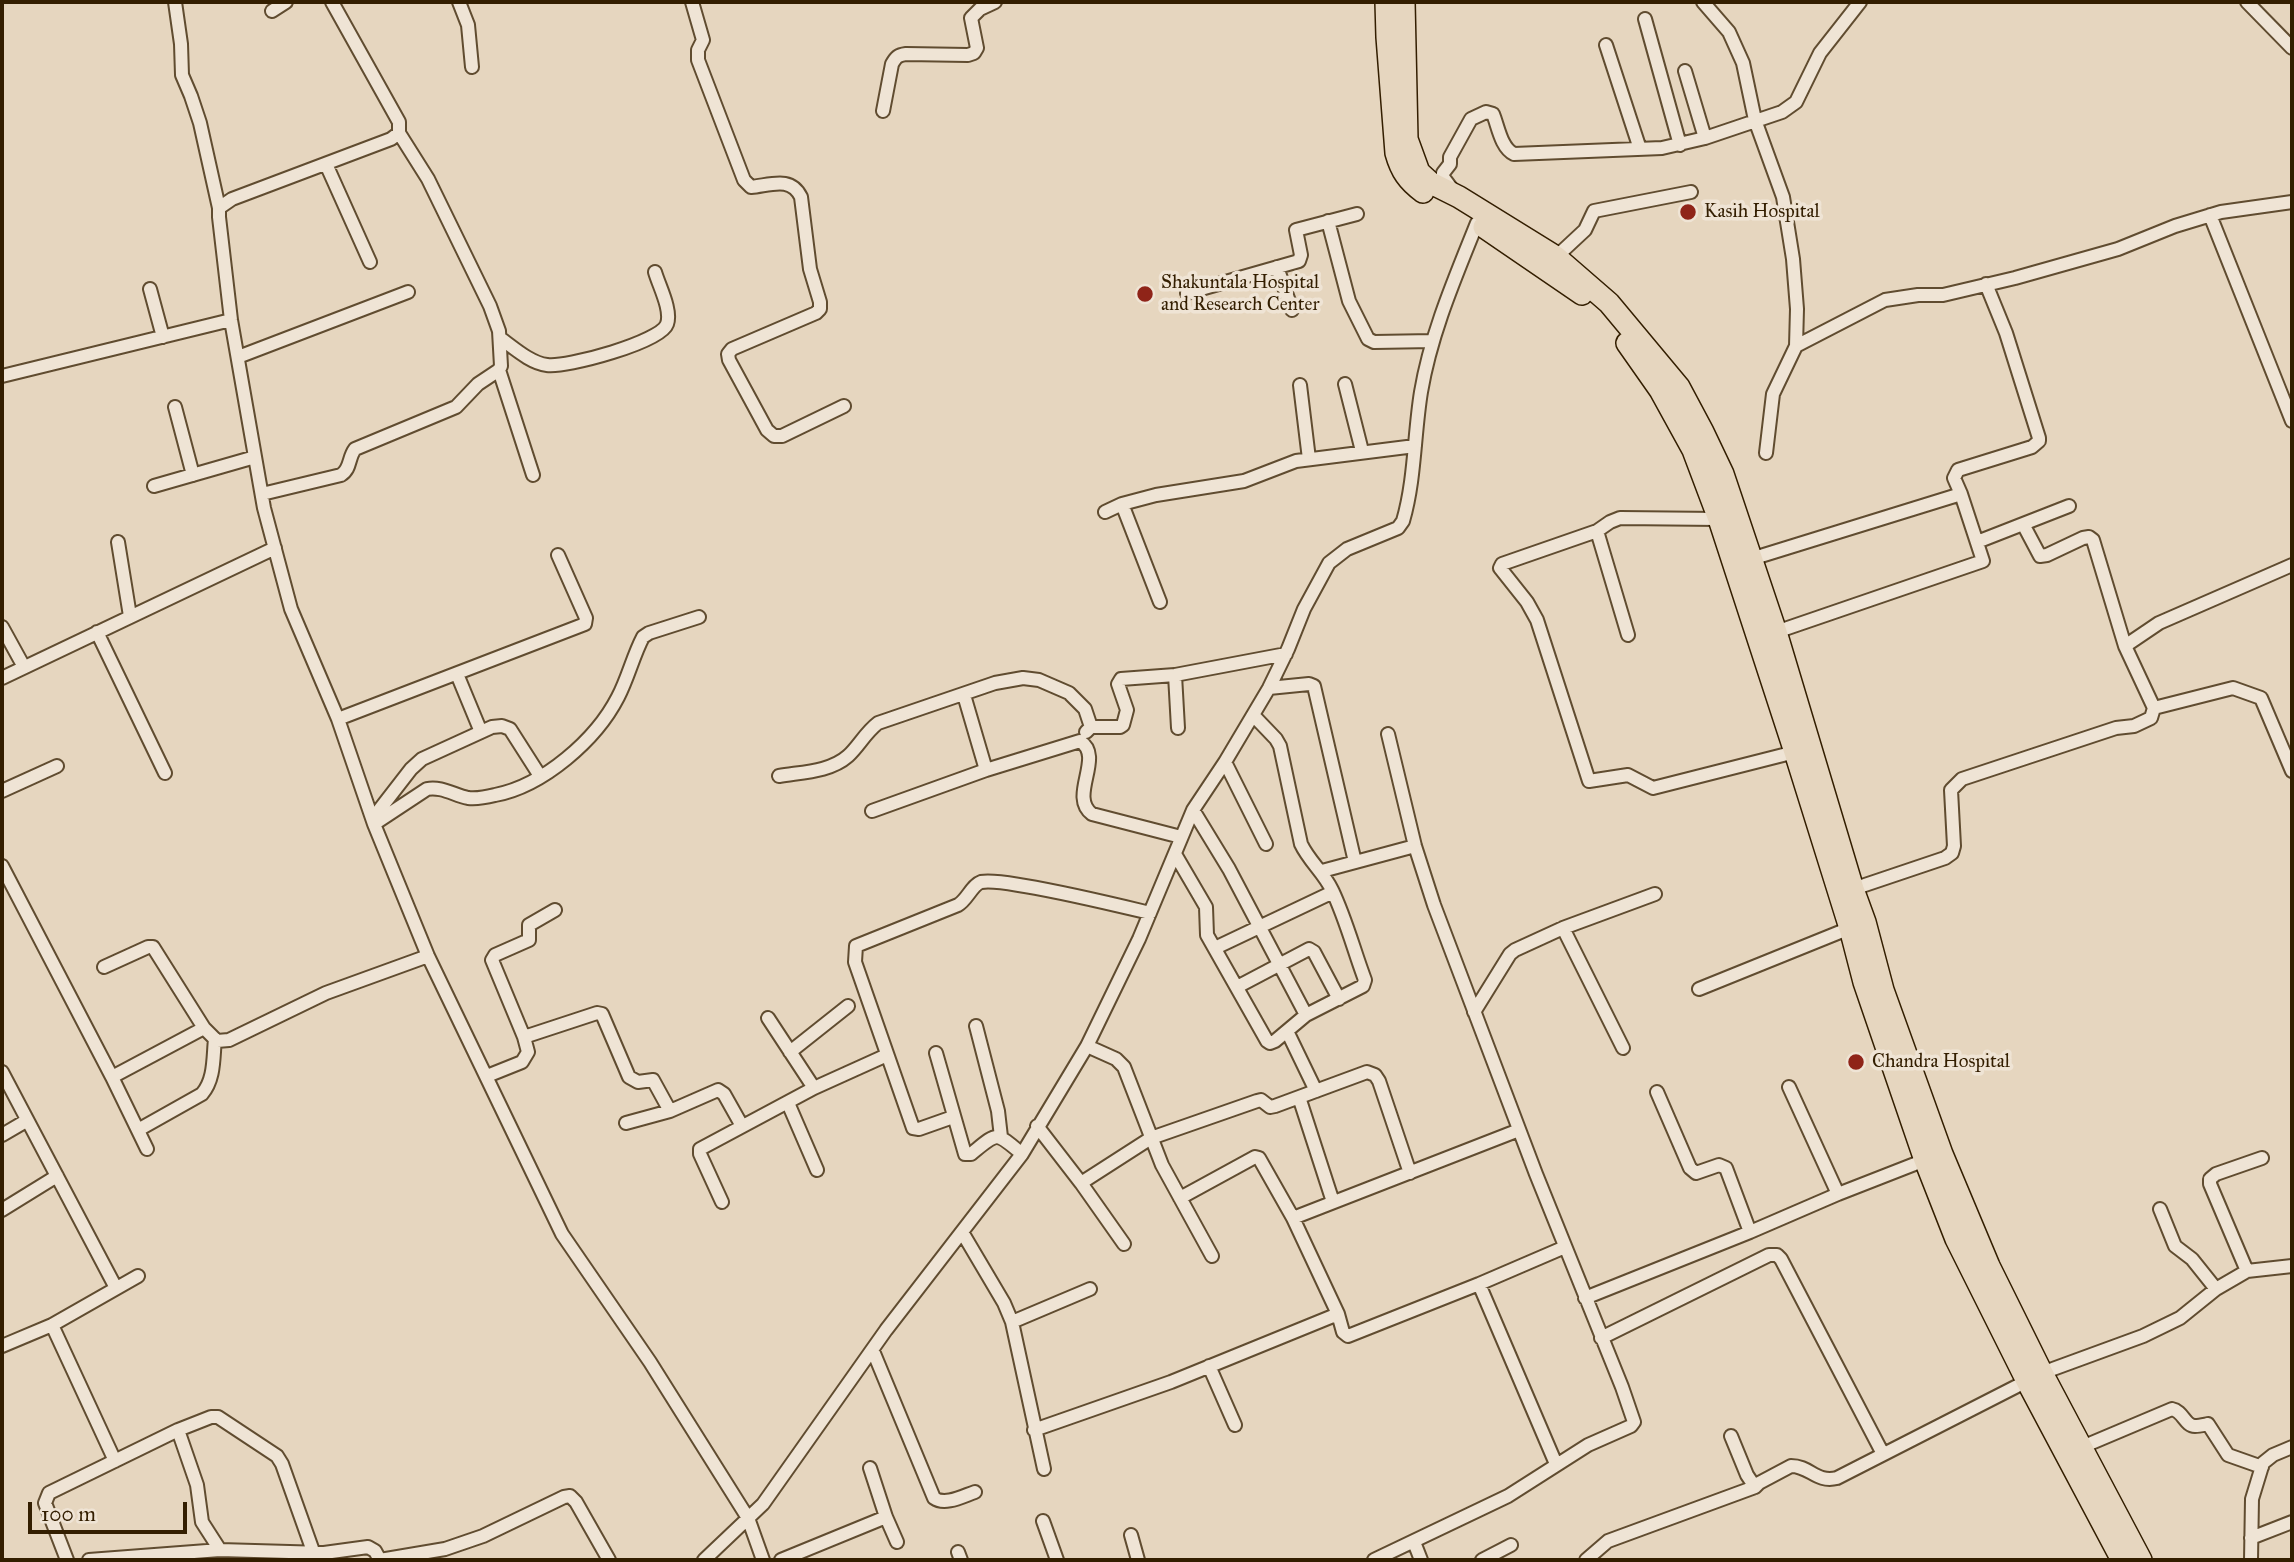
<!DOCTYPE html>
<style>
body{margin:0}
#map{position:relative;width:2294px;height:1562px;overflow:hidden;background:#e6d6bf;font-family:"IM FELL Great Primer",serif}
canvas{display:block}
.frame{position:absolute;inset:0;border:4px solid #331e00;pointer-events:none}
.scale{position:absolute;left:28px;top:1502px;width:159px;height:32px;box-sizing:border-box;border:4px solid #331e00;border-top:0;padding-left:9px;font-size:21px;line-height:24px;white-space:nowrap;color:#331e00;-webkit-text-stroke:5px #efe4d5;paint-order:stroke}
</style>
<div id="map">
<canvas width="2294" height="1562"></canvas>
<div class="frame"></div>
<div class="scale">100 m</div>
</div>
<script>
const c = document.querySelector('canvas').getContext('2d');
c.lineJoin = 'round';
function strokePath(path, color, width, dash) { c.strokeStyle = color; c.lineWidth = width; c.lineCap = dash ? 'butt' : 'round'; c.setLineDash(dash || []); c.stroke(path); }
function write(font, color, halo, rows, align = 'center') {
  c.font = font + ' "IM FELL Great Primer",serif'; c.lineWidth = 7; c.setLineDash([]); c.textBaseline = 'middle'; c.strokeStyle = halo; c.fillStyle = color; for (const [text, x, y, turn = 0] of rows) {
    c.save(); c.translate(x, y); c.rotate((+turn || 0) * Math.PI / 180); c.textAlign = isNaN(turn) ? turn : align; if (halo) c.strokeText(text, 0, 0); c.fillText(text, 0, 0); c.restore();
  }
}
const street = new Path2D(`
 M175,2l6,42 1,31 9,21 9,27 19,85
 M332,2l67,120v11l-8,6 -159,60 -13,9v9l12,103 33,188 27,101 47,110 36,105 20,49 34,83 134,278 88,128 98,156 15,42
 M459,2l9,23 4,42
 M692,2l11,38 -5,10v10l46,120 7,7c20,-2 40,-11 50,10l9,72 10,33v7l-4,4 -84,36 -4,5 1,6 38,70 7,6h8l62,-30
 M1703,2l26,30 14,31 12,57 28,77 10,62 4,50 -1,37
 M2247,2l45,46
 M272,11l14,-9
 M1645,19l35,126
 M1606,45l34,104
 M1685,71l20,67
 M883,111l9,-47c4,-7 6,-9 14,-10l62,1 6,-2 3,-5 -6,-30 9,-9 15,-7
 M326,164l44,98
 M1452,189l-9,-12v-4l7,-9v-7l21,-38 15,-7 7,2c5,12 8,34 21,40l148,-6 43,-10 77,-26 14,-10 24,-49 40,-51
 M2210,215l82,206
 M1328,221l21,80 19,38 6,3 59,-1
 M1556,257l29,-27 9,-19 97,-19
 M1277,267l15,43
 M150,289l13,48
 M1187,293l112,-32 2,-6 -5,-25 61,-16
 M500,338c13,9 30,25 47,27 19,3 114,-23 120,-41 5,-14 -8,-38 -12,-52
 M238,357l170,-65
 M499,370l34,105
 M2,376l229,-56
 M1345,384l17,67
 M1300,385l9,74
 M175,407l18,68
 M1766,453l7,-59 23,-48 89,-46 33,-5h25l72,-17 103,-29 57,-23 46,-14 71,-10
 M154,486l101,-29
 M262,494l79,-19c10,-6 7,-17 14,-26l101,-42 22,-23 21,-14 2,-4 -2,-35 -9,-25 -62,-127 -29,-46
 M1122,504l38,98
 M1105,512l17,-8 34,-9 88,-14 52,-20 119,-15
 M1597,531l-95,33 -2,4 27,34 10,18 52,161 39,-6 25,13 142,-36
 M118,542l12,74
 M1977,542l92,-36
 M1751,559l210,-65
 M2,627l22,40
 M97,632l68,141
 M1776,632l207,-71 -22,-67 -7,-16 4,-8 74,-23 7,-6v-3l-33,-105 -20,-49
 M1628,635l-31,-104 13,-9 10,-4 99,1
 M2125,646l34,-23 133,-58
 M457,674l24,58
 M1175,675l3,53
 M2,678l273,-130
 M1269,688l40,-4 5,2 41,176
 M964,695l22,75
 M2154,708l79,-20 28,10 31,73
 M338,719l247,-95 1,-6 -28,-63
 M1086,732l5,-5h29l3,-2 4,-15 -9,-26 3,-5 54,-4 111,-21
 M1225,762l41,82
 M779,776c23,-4 51,-4 69,-20 11,-10 17,-23 30,-33l117,-40 28,-5 16,2 30,13 16,16 6,18
 M2,791l55,-25
 M1193,810l36,59 77,146
 M872,811l114,-41 94,-29c25,16 -12,55 12,73l89,23
 M379,820l1,-11 31,-40 11,-10 70,-32 10,-1 8,3 30,47
 M374,824l53,-35c14,-3 27,6 41,9 9,1 19,-1 27,-3 48,-9 101,-55 123,-98 10,-19 15,-41 25,-60l6,-4 50,-16
 M1175,854l31,53 1,28 60,106 3,2 5,-2 31,-26 57,-29 2,-6c-11,-29 -19,-61 -33,-90 -8,-17 -23,-29 -31,-46l-21,-98 -4,-7 -23,-24
 M2,866l110,211 35,72
 M1322,871l93,-25
 M1853,889l92,-31 7,-5 2,-7 -3,-56 11,-11 154,-51 18,-2 17,-8 3,-10 -29,-62 -32,-106 -4,-3 -6,1 -36,17 -7,1 -17,-32
 M1563,928l60,120
 M1215,948l118,-56
 M104,967l44,-20h5l51,81
 M1237,987l72,-38 5,3 25,47
 M1699,989l151,-61
 M1474,1012l36,-58 5,-4 48,-22 92,-34
 M768,1018l46,70
 M976,1026l22,85 3,26
 M1287,1031l29,60
 M524,1037l73,-24 5,1 27,63 9,5 15,-2 17,31
 M1087,1046l29,13 8,8 38,98 50,91
 M790,1052l58,-46
 M936,1053l29,101h6c27,-22 24,-23 51,0
 M2,1072l114,216
 M487,1076l35,-14 6,-10 -4,-15 -32,-77 3,-5 34,-15v-15l26,-15
 M112,1077l92,-49 13,13 12,-1 97,-47 102,-37
 M1789,1087l49,107
 M1657,1092l33,76 6,5 23,-8 7,3 24,64
 M1299,1097l34,105
 M788,1103l29,67
 M953,1117l-34,12 -6,-1 -58,-166 1,-16 102,-41c9,-5 14,-20 23,-23 13,-2 31,2 44,4 42,7 83,17 125,27
 M626,1123l44,-12 48,-21 6,4 18,32
 M1037,1126l44,57 70,-45 106,-37 4,-1 9,7 5,-1 92,-34 8,3 4,6 31,92
 M138,1130l64,-36c13,-15 11,-37 13,-55
 M2,1135l24,-14
 M1081,1183l43,61
 M1180,1198l75,-41 4,1 34,60 45,96 5,18 5,4 131,-52 86,-37
 M722,1202l-22,-48v-5l114,-61 73,-33
 M2160,1209l15,37 17,13 24,30
 M2,1210l55,-34
 M1293,1218l226,-88
 M962,1232l42,71 8,19 32,147
 M2247,1271l-37,-87v-5l6,-5 46,-16
 M1479,1284l77,180
 M1585,1298l165,-66 88,-38 87,-34
 M1012,1322l78,-33
 M1601,1338l168,-83h8l4,4 102,195
 M2,1346l50,-21
 M873,1351l61,147c11,8 29,-2 41,-6
 M1209,1366l26,59
 M2042,1373l101,-37 37,-18 36,-29 31,-18 45,-5
 M178,1430l19,55 5,37 18,28
 M1034,1430l137,-48 167,-68
 M1731,1436l16,39 8,12 4,-4 32,-17c19,0 25,17 46,12l190,-97
 M2082,1447l90,-38c11,2 13,17 23,17 4,0 8,-1 13,-2l20,31 34,12
 M115,1461l-63,-136 86,-49
 M870,1468l16,49 11,25
 M1043,1521l14,39
 M1131,1535l7,25
 M2251,1538l41,-16
 M1414,1542l7,18
 M958,1552l3,8
 M67,1560l-22,-57 4,-10 129,-63 33,-13h7l59,39 5,8 32,90
 M89,1560l131,-10 104,3 44,-6 7,4 5,9
 M380,1560l65,-11 38,-13 81,-39 6,-1 6,6 33,58
 M704,1560l59,-56 123,-174 136,-176 65,-108 52,-107 54,-129 32,-48 44,-74 19,-39 16,-40 25,-46 18,-14 51,-21 5,-7c12,-41 11,-86 18,-129 10,-59 34,-114 56,-169
 M781,1560l105,-43
 M1374,1560l134,-64 80,-51 43,-19 3,-4 -12,-35 -86,-213 -102,-269 -19,-59 -27,-112
 M1482,1560l29,-15
 M1586,1560l22,-19 147,-54
 M2251,1560l1,-61 11,-36 10,-8 19,-8`);
const highway = new Path2D(`
 M1386,2l1,35 9,116c5,18 12,28 27,39
 M1404,2l3,137 12,33 12,11 28,14 97,60 53,46 70,84 24,45 20,42 53,158 77,257 12,33 18,68 59,164 47,112 53,107 99,187
 M1484,227l98,67
 M1627,343l33,47 33,60 26,69 76,233 55,176 14,54 61,178 31,79 71,142 95,179`);
strokePath(street, '#604c30', 16);
strokePath(highway, '#331e00', 24);
strokePath(street, '#efe4d5', 12);
strokePath(highway, '#e6d6bf', 21);
for (const [x, y, r, color] of [
 [1688,212,9,"#8f2418"],
 [1145,294,9,"#8f2418"],
 [1856,1062,9,"#8f2418"]
]) { const dot = new Path2D(); dot.arc(x, y, r, 0, 2 * Math.PI); c.fillStyle = color; c.fill(dot); strokePath(dot, '#efe4d5', 2.5); }
write('19px', '#331e00', '#efe4d5', [
 ["Kasih Hospital",1704,212],
 ["Shakuntala Hospital",1161,283],
 ["and Research Center",1161,305],
 ["Chandra Hospital",1872,1062]
], 'left');
</script>
